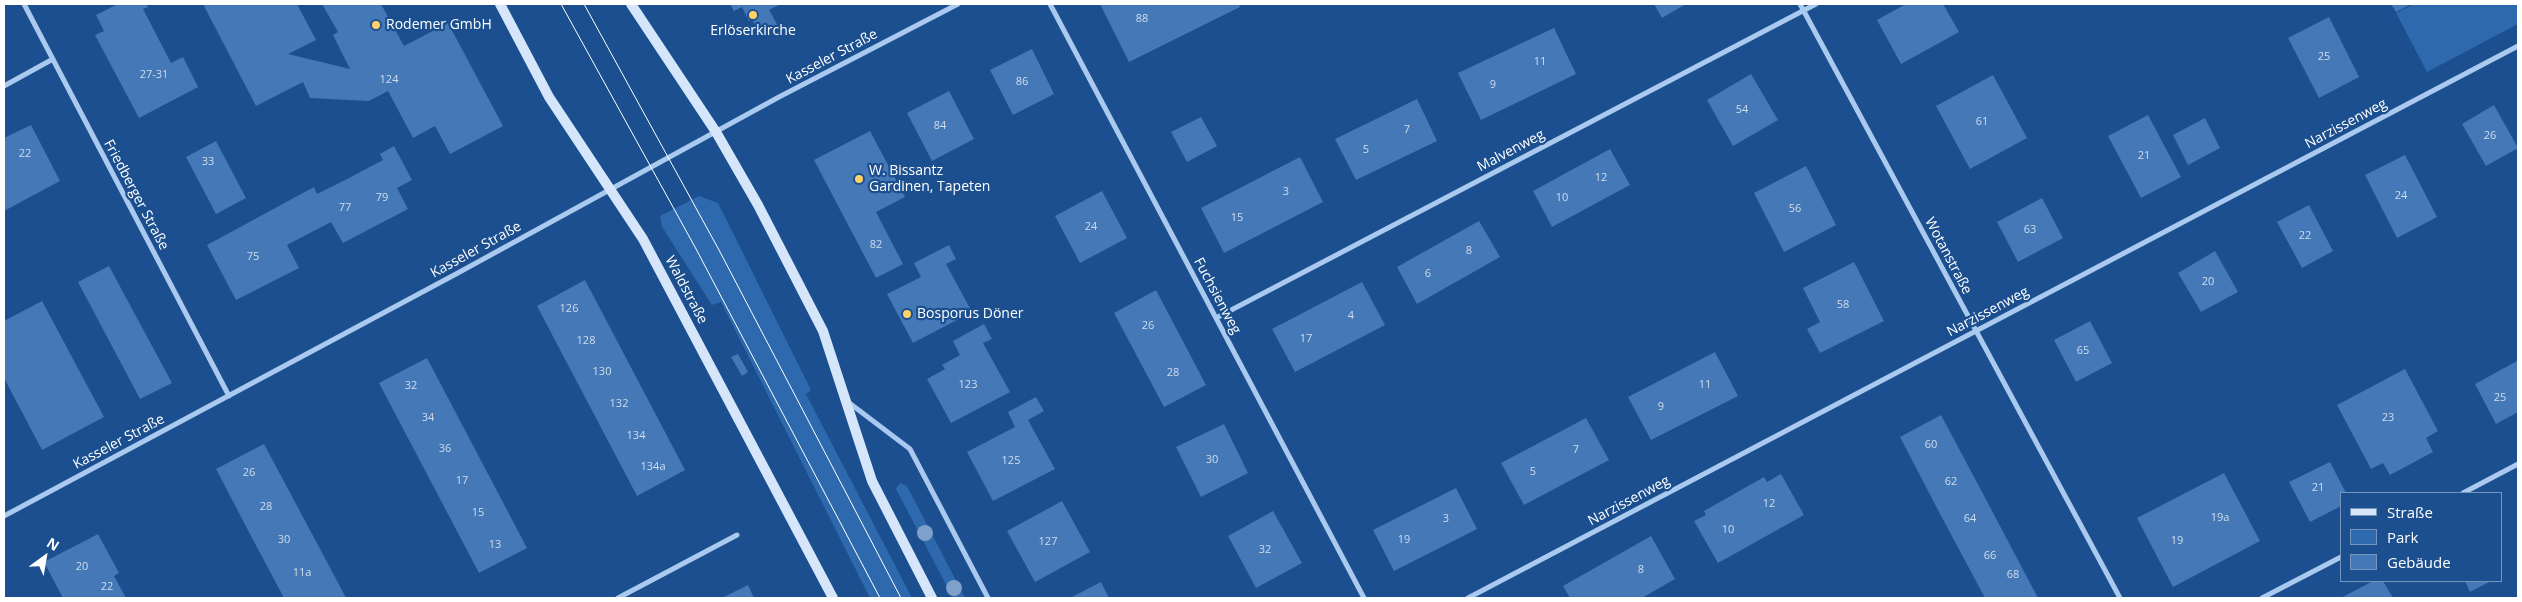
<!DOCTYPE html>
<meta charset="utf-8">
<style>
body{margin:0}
#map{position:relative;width:2522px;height:602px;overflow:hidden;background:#1b4f8f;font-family:"Open Sans",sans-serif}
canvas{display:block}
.frame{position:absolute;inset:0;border:5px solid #fff;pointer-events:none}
.legend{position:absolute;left:2340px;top:492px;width:162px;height:90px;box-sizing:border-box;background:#1b4f8f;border:1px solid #7695bc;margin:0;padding:6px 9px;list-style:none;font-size:15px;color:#fff}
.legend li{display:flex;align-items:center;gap:10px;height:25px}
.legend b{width:25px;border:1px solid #7695bc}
.north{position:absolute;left:20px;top:532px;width:50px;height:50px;-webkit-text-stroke:4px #1b4f8f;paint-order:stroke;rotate:32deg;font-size:14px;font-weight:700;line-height:20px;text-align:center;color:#fff}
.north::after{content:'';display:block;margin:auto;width:18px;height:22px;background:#fff;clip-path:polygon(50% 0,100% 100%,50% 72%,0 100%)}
</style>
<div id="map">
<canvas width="2522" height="602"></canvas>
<div class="frame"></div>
<ul class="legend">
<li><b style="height:6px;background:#d6e6fa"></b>Straße</li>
<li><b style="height:14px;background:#2e69ad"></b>Park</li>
<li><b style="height:14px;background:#4478b7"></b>Gebäude</li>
</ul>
<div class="north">N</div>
</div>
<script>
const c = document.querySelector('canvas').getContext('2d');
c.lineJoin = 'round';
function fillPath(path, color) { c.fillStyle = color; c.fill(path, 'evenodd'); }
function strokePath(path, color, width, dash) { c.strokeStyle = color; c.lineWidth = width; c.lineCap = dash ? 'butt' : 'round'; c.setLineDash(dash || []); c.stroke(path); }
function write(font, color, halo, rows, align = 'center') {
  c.font = font + ' "Open Sans",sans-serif'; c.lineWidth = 4.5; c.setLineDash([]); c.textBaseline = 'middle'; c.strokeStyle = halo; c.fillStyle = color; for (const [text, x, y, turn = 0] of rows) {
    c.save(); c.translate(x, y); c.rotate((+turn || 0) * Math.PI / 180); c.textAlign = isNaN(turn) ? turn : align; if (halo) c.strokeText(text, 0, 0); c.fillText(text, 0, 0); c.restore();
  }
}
fillPath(new Path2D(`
 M2414,4h104v20l-91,48 -31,-59z
 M699,196l19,7 93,187 -5,4 106,204h-42l-149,-296 -9,3 -50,-78 -2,-11z
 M900,483l7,3 58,112h-12l-57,-109z`), '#2e69ad');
fillPath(new Path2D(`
 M118,4h28l2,3 -5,2 28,54 12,-6 15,30 -59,31 -44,-83 9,-4 -8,-16z
 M203,4h94l19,36 -28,14 62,15 -17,-34 5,-3 -16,-28h59l23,42 44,-23 55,103 -53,28 -15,-28 -22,12 -25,-47 -19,10 -59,-3 -7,-16 -47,24z
 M730,4h51l-12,6 9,16 -18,9 -8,-16 -3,2 -7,-14 -8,4z
 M1100,4h139l1,3 -111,55z
 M1654,4h32l-24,14z
 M1906,4h37l16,28 -58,32 -24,-44z
 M2391,4h20l-15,8z
 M2329,17l30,60 -40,21 -31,-60z
 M1554,28l22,46 -95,46 -23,-47z
 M1032,49l22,45 -41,21 -23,-45z
 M1751,74l27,46 -45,26 -26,-46z
 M1993,75l34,63 -57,31 -34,-63z
 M949,91l25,48 -42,22 -25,-48z
 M1417,99l20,42 -81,39 -21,-41z
 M2494,105l24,43 -32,18 -24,-42z
 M2148,115l33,62 -40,21 -33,-62z
 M1201,117l16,29 -30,16 -16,-30z
 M2205,118l15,30 -32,17 -15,-30z
 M31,125l29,56 -56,30v-73z
 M870,131l35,66 -29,15 27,52 -27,14 -62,-118z
 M216,141l30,57 -30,16 -30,-57z
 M394,146l18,34 -15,8 11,21 -65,34 -12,-21 -44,23 12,23 -63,32 -29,-55 107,-58 3,7 32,-16 34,-18 -3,-6z
 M1610,149l20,36 -78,42 -19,-36z
 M2405,155l32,62 -40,21 -32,-63z
 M1300,157l23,45 -99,51 -23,-45z
 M1806,166l30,59 -52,27 -30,-59z
 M1102,191l25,47 -47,25 -25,-47z
 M2042,198l21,40 -45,24 -21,-40z
 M2309,205l24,46 -31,17 -25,-46z
 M1479,221l21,36 -83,47 -20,-37z
 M949,245l7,14 -10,5 26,48 -59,31 -26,-49 34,-17 -7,-14z
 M2215,251l23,41 -37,20 -23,-39z
 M1854,262l30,59 -64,32 -13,-24 13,-7 -17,-34z
 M109,266l63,117 -32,16 -62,-117z
 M585,280l100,190 -48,26 -100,-190z
 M1362,282l23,43 -90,47 -23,-43z
 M1156,290l50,95 -42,22 -50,-94z
 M42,301l62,116 -62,33 -38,-72v-57z
 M2090,321l22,42 -36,19 -22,-42z
 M984,324l8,15 -9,4 27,49 -59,31 -24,-44 18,-10 -3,-4 18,-10 -7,-14z
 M1715,352l23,44 -87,44 -23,-43z
 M738,354l10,18 -6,4 -11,-19z
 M427,358l100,190 -48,25 -100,-190z
 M2517,361l1,51 -22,12 -21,-40z
 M2405,369l33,62 -12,7 7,14 -43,23 -7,-12 -12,6 -34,-64z
 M1036,397l8,14 -16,9 27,49 -62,32 -26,-49 48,-25 -7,-15z
 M1941,415l40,75 57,108h-53l-46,-86 -39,-75z
 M1586,418l23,42 -85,45 -23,-42z
 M1224,424l24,49 -47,24 -25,-50z
 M264,444l71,133 11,21h-62l-33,-62 -35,-67z
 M2330,462l16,31h-5v13l-31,16 -21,-40z
 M2224,473l36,68 -87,46 -36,-69z
 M1781,474l23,41 -86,48 -24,-42 12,-6 -2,-4 60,-34 3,5z
 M1456,488l21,41 -83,42 -21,-41z
 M1062,501l28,51 -55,30 -28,-51z
 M1273,511l29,52 -46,25 -28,-52z
 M98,534l21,39 -5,3 12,22h-63l-19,-36z
 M1651,536l24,43 -33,19h-72l-7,-12z
 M2373,581h10l10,17h-52z
 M2465,581h26l-21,11z
 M1101,582l8,16h-39z
 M748,585l6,13h-32z`), '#4478b7');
strokePath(new Path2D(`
 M24,4l205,392
 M1050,4l314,594
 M1800,4l320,594
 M4,86l49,-27
 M1216,318l600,-314
 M848,402l62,47 78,149
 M2463,493l55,-29
 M4,516l452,-242 323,-177 179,-93
 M618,598l119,-63
 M1468,598l1050,-552
 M2262,598l79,-41`), '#a9c9ee', 5);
strokePath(new Path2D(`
 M500,4l49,93 94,142 190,359
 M631,4l85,128 42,73 65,126 49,150 60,117`), '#d6e6fa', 10);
strokePath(new Path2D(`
 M561,4l134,243 185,351
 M584,4l135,246 182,348`), '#fff', 1);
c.fillStyle = '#7ea0ca';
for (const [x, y] of [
 [925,533],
 [954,588]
]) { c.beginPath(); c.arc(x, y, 8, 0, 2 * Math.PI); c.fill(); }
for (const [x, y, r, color] of [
 [753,15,5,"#ffd166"],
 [376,25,5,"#ffd166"],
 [859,179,5,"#ffd166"],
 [907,314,5,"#ffd166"]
]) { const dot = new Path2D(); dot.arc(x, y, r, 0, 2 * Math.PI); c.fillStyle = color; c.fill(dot); strokePath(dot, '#1b4f8f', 2); }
write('11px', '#d0dded', null, [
 ["88",1142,19],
 ["25",2324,57],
 ["11",1540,62],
 ["27-31",154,75],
 ["124",389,80],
 ["86",1022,82],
 ["9",1493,85],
 ["54",1742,110],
 ["61",1982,122],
 ["84",940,126],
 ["7",1407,130],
 ["26",2490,136],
 ["5",1366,150],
 ["22",25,154],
 ["21",2144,156],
 ["33",208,162],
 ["12",1601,178],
 ["3",1286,192],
 ["24",2401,196],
 ["79",382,198],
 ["10",1562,198],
 ["77",345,208],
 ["56",1795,209],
 ["15",1237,218],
 ["24",1091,227],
 ["63",2030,230],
 ["22",2305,236],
 ["82",876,245],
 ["8",1469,251],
 ["75",253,257],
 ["6",1428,274],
 ["20",2208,282],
 ["58",1843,305],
 ["126",569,309],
 ["4",1351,316],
 ["26",1148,326],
 ["17",1306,339],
 ["128",586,341],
 ["65",2083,351],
 ["130",602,372],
 ["28",1173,373],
 ["123",968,385],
 ["11",1705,385],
 ["32",411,386],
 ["25",2500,398],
 ["132",619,404],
 ["9",1661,407],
 ["34",428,418],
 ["23",2388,418],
 ["134",636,436],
 ["60",1931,445],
 ["36",445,449],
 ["7",1576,450],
 ["30",1212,460],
 ["125",1011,461],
 ["134a",653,467],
 ["5",1533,472],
 ["26",249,473],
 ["17",462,481],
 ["62",1951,482],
 ["21",2318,488],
 ["12",1769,504],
 ["28",266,507],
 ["15",478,513],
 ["19a",2220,518],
 ["3",1446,519],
 ["64",1970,519],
 ["10",1728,530],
 ["30",284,540],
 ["19",1404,540],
 ["19",2177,541],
 ["127",1048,542],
 ["13",495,545],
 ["32",1265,550],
 ["66",1990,556],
 ["20",82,567],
 ["8",1641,570],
 ["11a",302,573],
 ["68",2013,575],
 ["22",107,587]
]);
write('14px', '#fff', '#1b4f8f', [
 ["Rodemer GmbH",386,25],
 ["Erlöserkirche",753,31,"center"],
 ["W. Bissantz",869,171],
 ["Gardinen, Tapeten",869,187],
 ["Bosporus Döner",917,314]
], 'left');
write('14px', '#fff', '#1b4f8f', [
 ["Kasseler Straße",832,57,-28],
 ["Narzissenweg",2346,124,-28],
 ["Malvenweg",1511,151,-28],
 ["Friedberger Straße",136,195,62],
 ["Kasseler Straße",476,250,-29],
 ["Wotanstraße",1948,256,62],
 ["Waldstraße",686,290,62],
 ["Fuchsienweg",1217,296,62],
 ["Narzissenweg",1988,312,-28],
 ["Kasseler Straße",119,442,-28],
 ["Narzissenweg",1629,501,-28]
]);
</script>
